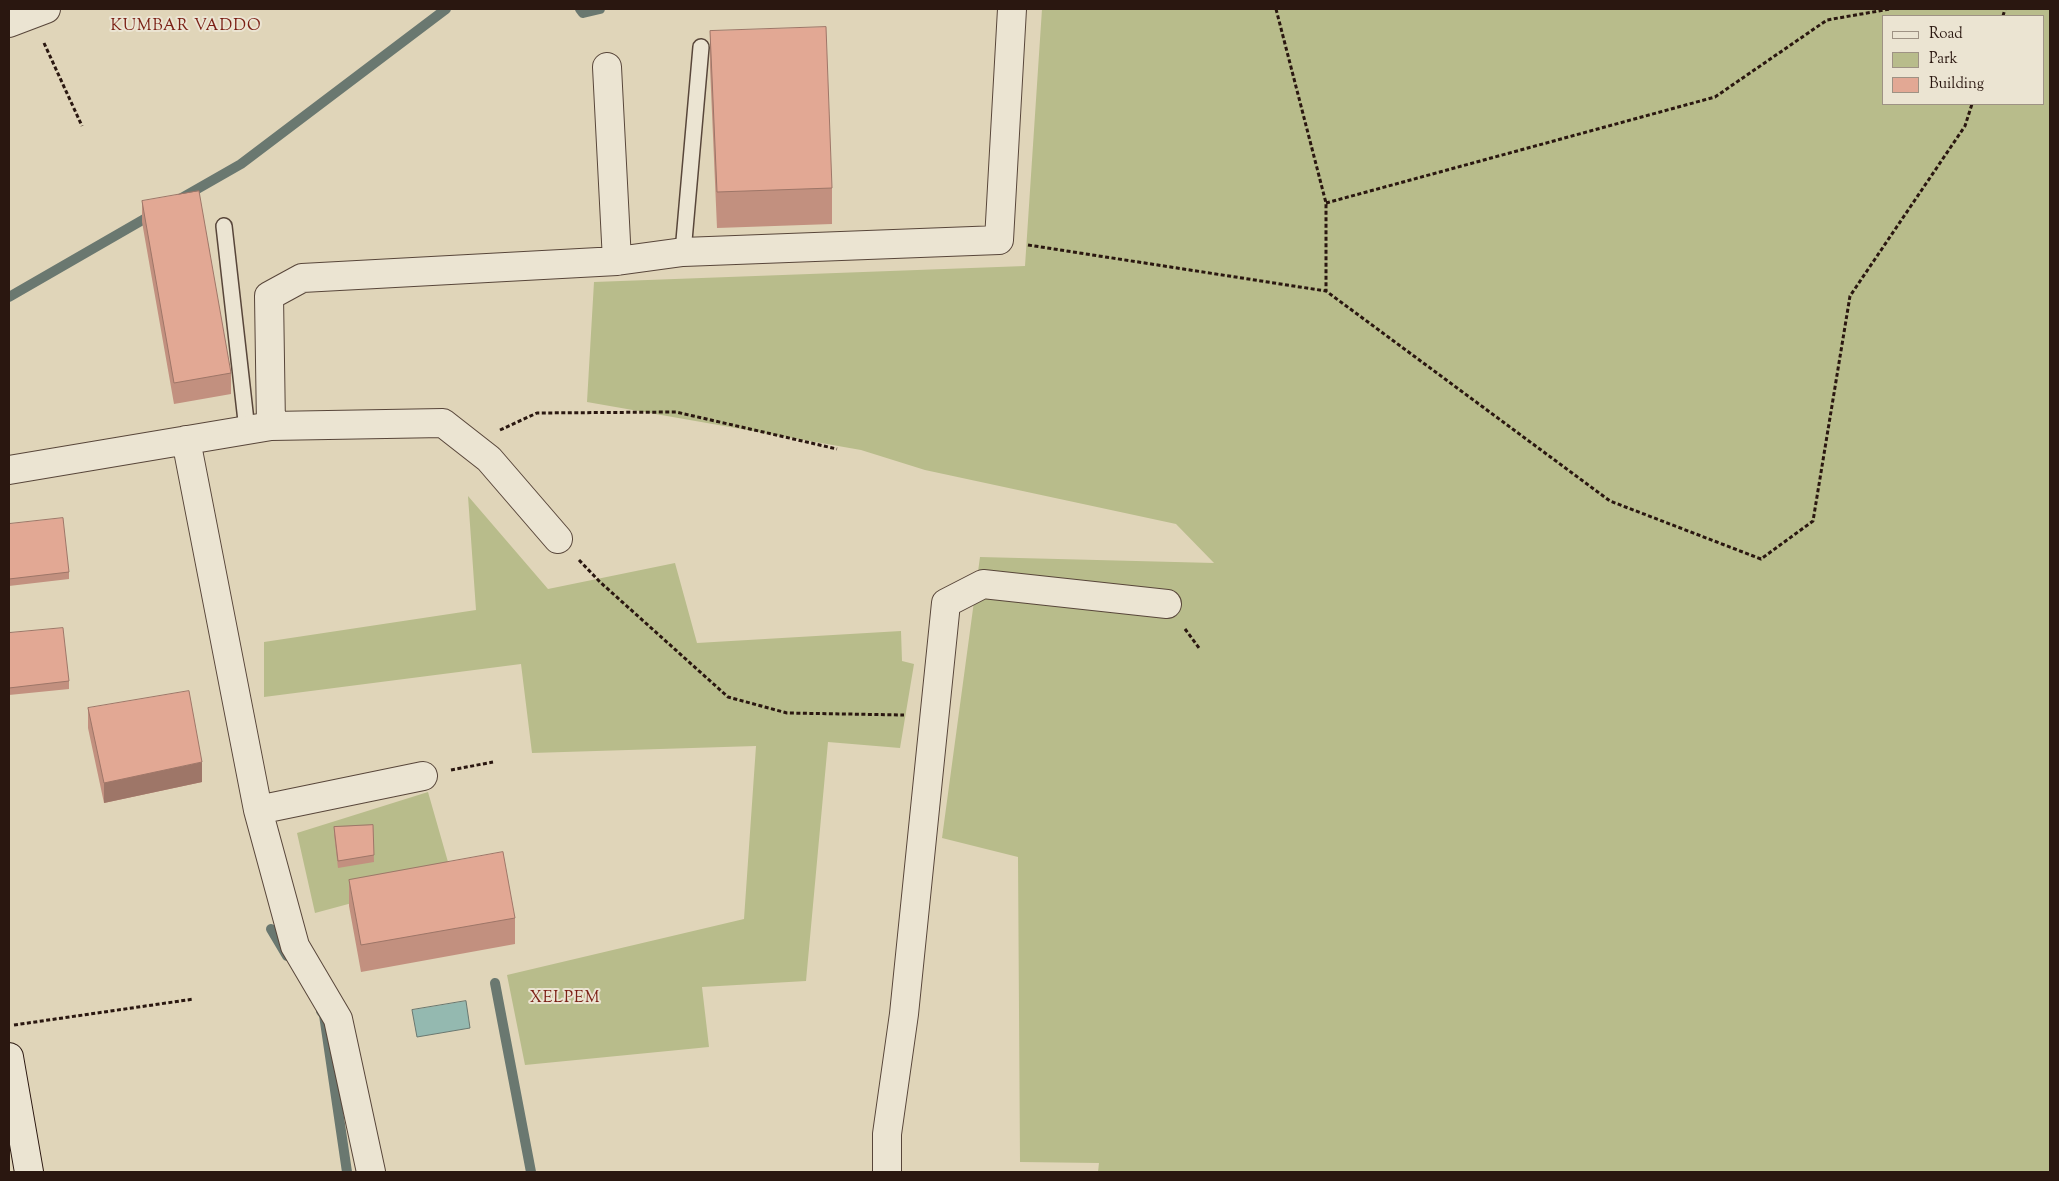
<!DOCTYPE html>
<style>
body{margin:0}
#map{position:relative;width:2059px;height:1181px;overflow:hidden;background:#e0d5b9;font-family:"Sorts Mill Goudy",serif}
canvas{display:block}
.frame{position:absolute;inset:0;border:10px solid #2a1710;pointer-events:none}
.legend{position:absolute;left:1882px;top:15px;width:162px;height:90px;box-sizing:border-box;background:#ebe4d2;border:1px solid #9e9284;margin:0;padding:6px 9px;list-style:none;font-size:15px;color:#2a1710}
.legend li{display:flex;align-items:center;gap:10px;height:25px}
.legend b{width:25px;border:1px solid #9e9284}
</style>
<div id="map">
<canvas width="2059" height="1181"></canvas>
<div class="frame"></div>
<ul class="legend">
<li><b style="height:6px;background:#ebe4d2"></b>Road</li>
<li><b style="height:14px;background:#b8bc8b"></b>Park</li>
<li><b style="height:14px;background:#e2a894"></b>Building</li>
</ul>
</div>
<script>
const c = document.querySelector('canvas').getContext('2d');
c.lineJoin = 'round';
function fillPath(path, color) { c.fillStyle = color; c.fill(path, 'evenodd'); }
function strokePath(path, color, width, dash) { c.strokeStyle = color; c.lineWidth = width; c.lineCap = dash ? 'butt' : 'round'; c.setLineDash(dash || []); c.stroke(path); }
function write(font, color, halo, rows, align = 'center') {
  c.font = font + ' "Sorts Mill Goudy",serif'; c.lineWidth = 4; c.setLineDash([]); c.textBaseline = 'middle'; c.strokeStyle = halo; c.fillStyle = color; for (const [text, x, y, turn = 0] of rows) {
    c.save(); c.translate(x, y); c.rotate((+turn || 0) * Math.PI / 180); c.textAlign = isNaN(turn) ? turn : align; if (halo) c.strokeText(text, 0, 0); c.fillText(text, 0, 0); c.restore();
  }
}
fillPath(new Path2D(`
 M1042,9h1008v1163h-952l1,-9 -79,-1 -2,-305 -76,-19 38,-281 234,6 -38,-39 -251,-54 -64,-20 -274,-48 7,-120 431,-16zM1883,16h160v88h-160z
 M468,496l80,93 127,-26 22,80 204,-12 1,30 12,3 -14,84 -72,-6 -22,239 -104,6 7,60 -184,18 -18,-90 237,-56 12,-173 -224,7 -11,-89 -257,33v-55l212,-32z
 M428,792l24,84 -137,37 -18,-80z`), '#b8bc8b');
const water = new Path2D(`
 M466,1001l4,27 -53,9 -5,-27z`);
fillPath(water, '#94b9b0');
strokePath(water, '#6a7870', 1);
strokePath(new Path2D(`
 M580,9l3,4 17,-4
 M178,200l63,-36 205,-155
 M9,297l144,-83
 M271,929l16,27
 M495,983l36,189
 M321,1011l3,4 23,157`), '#6a7870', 10);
const service = new Path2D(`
 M224,226l23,204
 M683,252l18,-205`);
const minor = new Path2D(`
 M9,23l37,-14
 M607,67l10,194
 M271,426l-2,-130 33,-18 315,-17 66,-9 316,-12 13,-231
 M186,440l72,370 37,136 43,73 33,153
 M9,470l262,-44 172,-3 46,36 69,80
 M258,810l165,-34
 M887,1172v-38l17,-120 42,-411 37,-19 184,20`);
const secondary = new Path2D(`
 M9,1057l20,115`);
strokePath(service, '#58463a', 18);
strokePath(minor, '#58463a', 30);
strokePath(secondary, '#2a1710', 30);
strokePath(new Path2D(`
 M1276,9l50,194v88
 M2003,16l2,-7
 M44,43l38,83
 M1326,203l389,-106 112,-77 63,-11
 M1028,245l298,46 284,210 151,58 52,-38 37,-225 115,-170 7,-22
 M500,430l37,-17 139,-1 161,37
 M579,560l21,22 128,115 59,16 117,2
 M1185,629l14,19
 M451,770l42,-8
 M14,1025l180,-26`), '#2a1710', 3, [4, 2.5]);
strokePath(service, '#ebe4d2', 15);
strokePath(minor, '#ebe4d2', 28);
strokePath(secondary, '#ebe4d2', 28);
fillPath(new Path2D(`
 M710,31l122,157v36l-115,4 -7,-161z
 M142,201l89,172v21l-57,10 -32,-182z
 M9,524l60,48v7l-60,7z
 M9,633l60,48v8l-60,6z
 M88,708l114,74 -98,21 -16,-75z
 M373,825l1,37 -36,6 -4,-34v-7z
 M349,880l166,38v26l-154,28 -12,-66z`), '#c2907f');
fillPath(new Path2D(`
 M202,762v20l-98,21v-20z`), '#9e7668');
const building = new Path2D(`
 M826,27l6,161 -115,4 -7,-161z
 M199,191l32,182 -57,10 -32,-182z
 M63,518l6,54 -60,7v-55z
 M63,628l6,53 -60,7v-55z
 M189,691l13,71 -98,21 -16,-75z
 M373,825l1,30 -36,6 -4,-34z
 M503,852l12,66 -154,27 -12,-65z`);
fillPath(building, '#e2a894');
strokePath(building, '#9e7668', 1);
c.letterSpacing = '1px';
write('16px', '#7a1f14', '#ebe4d2', [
 ["KUMBAR VADDO",186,27],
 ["XELPEM",565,999]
]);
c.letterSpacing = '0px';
</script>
